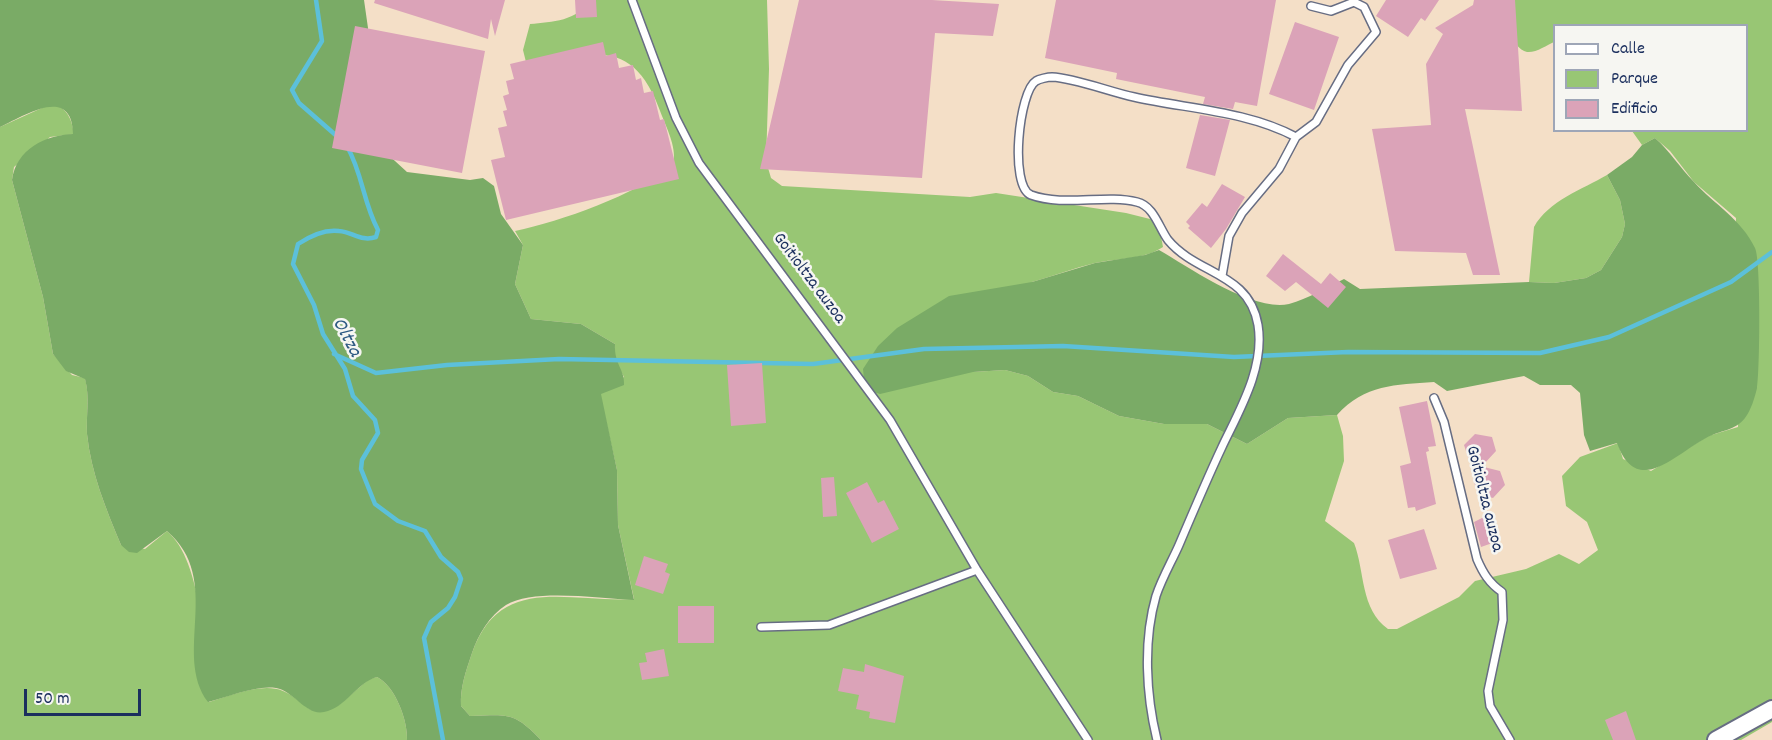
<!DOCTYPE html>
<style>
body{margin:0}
#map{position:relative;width:1772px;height:740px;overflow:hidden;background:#f4dfc7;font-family:Dekko,sans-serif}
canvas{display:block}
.legend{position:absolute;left:1553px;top:24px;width:195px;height:108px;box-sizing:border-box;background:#f6f6f2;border:2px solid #9ea6b7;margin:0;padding:8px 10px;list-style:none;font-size:18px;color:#1b2f5e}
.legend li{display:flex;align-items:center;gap:12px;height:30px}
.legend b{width:30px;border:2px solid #9ea6b7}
.scale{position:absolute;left:24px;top:689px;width:117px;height:27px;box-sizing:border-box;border:3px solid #1b2f5e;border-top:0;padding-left:8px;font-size:18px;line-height:21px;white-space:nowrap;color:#1b2f5e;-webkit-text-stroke:4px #f6f6f2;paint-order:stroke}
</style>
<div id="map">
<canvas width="1772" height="740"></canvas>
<ul class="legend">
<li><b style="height:8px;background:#fff"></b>Calle</li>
<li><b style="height:16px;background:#98c674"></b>Parque</li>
<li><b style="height:16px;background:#dba3b8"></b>Edificio</li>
</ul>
<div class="scale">50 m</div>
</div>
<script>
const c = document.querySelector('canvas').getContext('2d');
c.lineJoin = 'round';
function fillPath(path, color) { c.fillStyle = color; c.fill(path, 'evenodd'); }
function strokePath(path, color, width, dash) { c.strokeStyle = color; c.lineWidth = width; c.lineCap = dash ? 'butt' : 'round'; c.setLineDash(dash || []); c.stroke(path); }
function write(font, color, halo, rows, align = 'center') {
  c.font = font + ' Dekko,sans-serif'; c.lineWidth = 5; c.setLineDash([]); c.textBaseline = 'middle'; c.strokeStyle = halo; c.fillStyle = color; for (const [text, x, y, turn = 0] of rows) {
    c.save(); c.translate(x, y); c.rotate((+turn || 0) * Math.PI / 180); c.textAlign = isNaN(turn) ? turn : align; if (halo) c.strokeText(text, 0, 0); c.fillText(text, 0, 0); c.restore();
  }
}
fillPath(new Path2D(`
 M589,0h178l2,69 -3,92 5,17 11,8 188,11 26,-4 130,20 32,8 5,26c-20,13 -45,11 -68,16 -21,5 -42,13 -63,19l-59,90 32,-2 23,6 25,16 25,4 41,20 45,8h43l40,20 41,-26 49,-3 6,21 1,25 -19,60 29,22c11,28 6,66 34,86h9l62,-32 16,-16 51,-12 33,-15 20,10 19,-14 -11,-28 -21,-16 -4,-30 18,-19 38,-14 5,16 28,12 57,-35 30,-9 -2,-209 -42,-36 -24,-31 -15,-13 -13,7 -10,-14 114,-1v-104h-192v16c-7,3 -18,11 -27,10 -15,-3 -27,-39 -33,-52h278v722l-31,18h-1200c-28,-29 -32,-25 -71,-24l-9,-10c-1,-19 5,-35 11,-53 28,-80 97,-50 162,-54l-16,-74 -1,-55 -17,-76 24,-17 -10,-18 1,-15 -34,-20 -50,-5 -16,-35 8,-39 -8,-14c47,-10 120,-36 158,-66 4,-16 -5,-34 -11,-49 -28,-81 -67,-63 -135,-50l-4,-16 7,-26c22,-2 48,-3 59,-24z
 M56,105c13,5 16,17 18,29l-24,3 -36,30 -2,13 31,117 10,57 19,21 13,3c5,19 1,37 2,56 4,39 19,75 34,111l24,4 22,-18c37,32 36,123 42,171 21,-6 53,-20 74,-11 10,4 19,13 28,19l28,-5 30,-26 8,-2c18,9 31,43 30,63h-407v-613l44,-20z
 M1607,175l13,25 5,24 -3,13 -21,33 -15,8 -32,5 -25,-1 5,-55c14,-26 49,-38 73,-52z`), '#98c674');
fillPath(new Path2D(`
 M0,0h364l4,28 -4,38 7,73 36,33 63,8 13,-2 11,8 7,28 22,31 -8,39 16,35 50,5 34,20c-1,21 10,25 9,41l-23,9 16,76 1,55 16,75c-33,-1 -100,-12 -128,5 -16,10 -28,30 -34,48 -6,18 -12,34 -11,53l9,10c39,-1 43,-5 71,24h-134c1,-20 -12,-54 -30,-63 -21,6 -31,31 -53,35 -18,4 -30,-21 -48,-24 -21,-3 -47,9 -68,14 -36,-48 16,-122 -41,-171l-30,22 -8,-1 -8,-7c-15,-36 -30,-72 -34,-111 -1,-19 3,-37 -2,-55l-19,-8 -13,-17 -10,-57 -31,-117c4,-31 34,-45 61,-46 -1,-50 -49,-18 -73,-7z
 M1655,138c15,13 25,30 39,44 21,23 47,37 61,66 6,12 5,123 2,140 -2,9 -6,22 -12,30 -10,13 -25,12 -39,20 -32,17 -69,60 -89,5l-27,8 -6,-16 -4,-42 -9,-8h-31l-16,-9 -77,15 -13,-9c-39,3 -69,2 -97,33l-49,3 -41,26 -40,-20h-43l-45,-8 -41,-20 -25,-4 -25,-16 -23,-6 -32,2 -93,22 -15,-5 -2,-20 15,-23 19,-18 52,-32 83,-14 63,-19 50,-8 14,-5c31,18 94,62 130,54 19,-5 38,-17 55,-25l16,10 169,-7 25,1 32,-5 15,-8 21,-33 3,-13 -5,-24 -13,-25 25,-18 10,-12z`), '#7aab66');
strokePath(new Path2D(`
 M316,0l6,41 -30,49 7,13 40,35
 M347,146c16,29 16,56 31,84l-2,7c-15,5 -23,-5 -37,-6 -15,-2 -29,5 -41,13l-5,20 21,41 9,29 22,35 8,27 22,24 3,13 -16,27 -1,9 14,35 23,17 27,10 16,26 17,15 3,7 -6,18 -7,11 -17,14 -7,16 19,102
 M334,354l42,19 71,-8 112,-6 254,5 111,-15 139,-3 171,11 114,-5 192,1 69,-16 122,-55 41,-30`), '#5cc0da', 4.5);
fillPath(new Path2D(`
 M375,0h130l-10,36 -4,-17 -3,20 -114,-36z
 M575,0h21l1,17 -21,1z
 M799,0h133l67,4 -6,32 -58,-3 -13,145 -162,-9z
 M1056,0h220l-19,106 -22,-4 -2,7 -30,-5 2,-7 -89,-18 1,-6 -72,-15z
 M1386,0h53l-14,21 -4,-3 -13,19 -32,-21z
 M1474,0h41l7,111 -57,-2 35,166h-27l-7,-22 -71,-2 -23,-122 59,-4 -5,-61 17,-30 -8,-6 38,-23z
 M1295,22l44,15 -25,73 -45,-16z
 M355,26l130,25 -23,122 -130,-25z
 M603,42l3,14 10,-3 3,15 14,-3 3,15 5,-2 3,15 9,-2 7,29 4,-1 15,60 -173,41 -15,-60 14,-3 -7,-29 9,-2 -4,-15 4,-1 -4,-14 6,-2 -3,-13 8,-2 -4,-15z
 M1200,115l30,5 -15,56 -29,-8z
 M1222,184l23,13 -19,32 -15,19 -23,-20 2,-2 -4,-4 16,-19 5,4z
 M1283,254l38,30 9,-11 16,14 -18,21 -32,-26 -11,9 -19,-15z
 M762,363l4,60 -35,3 -4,-61z
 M1427,401l9,45 -8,1 1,4 -3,1 10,52 -20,7 -1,-4 -7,1 -8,-42 11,-3 -12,-56z
 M1475,434l17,3 4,14 -12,13 -15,-4 -5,-15z
 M1484,467l16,4 5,14 -12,13 -15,-4 -5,-15z
 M834,477l3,39 -14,1 -2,-39z
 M867,482l11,21 6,-3 15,29 -27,14 -26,-50z
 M1484,517l14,24 -17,6 -7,-25z
 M1424,529l13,40 -37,10 -12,-39z
 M644,556l24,8 -3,8 5,2 -7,20 -28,-9z
 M678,606h36v37h-36z
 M664,649l5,27 -27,4 -3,-17 8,-1 -2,-9z
 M865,664l39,12 -9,47 -26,-5 1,-6 -14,-3 3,-14 -21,-4 5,-23 21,4z
 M1626,711l10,29h-23l-8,-20z`), '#dba3b8');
const service = new Path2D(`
 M632,0l44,118 23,45 191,257 87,150 111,170
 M1296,137l20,-15 32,-57 28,-33 -12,-25 -10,-5 -23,9 -20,-5
 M1434,398l10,24 33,137c6,14 12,24 25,33l1,28 -15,71 2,15 20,34
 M761,627l68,-2 148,-55
 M1157,740c-11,-45 -14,-99 -1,-144 6,-18 16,-35 23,-51 14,-33 28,-66 43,-98 17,-36 43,-79 36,-122 -9,-53 -61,-50 -90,-85 -9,-12 -14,-34 -31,-38 -32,-8 -73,5 -106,-7 -22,-9 -12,-104 5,-114 3,-2 12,-4 16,-4 23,1 58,15 82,20 54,12 113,14 162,40l-17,32 -37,44 -13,23 -7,40`);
const tertiary = new Path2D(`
 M1716,740l56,-31`);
strokePath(service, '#676d83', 10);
strokePath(tertiary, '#676d83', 20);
strokePath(service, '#fff', 7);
strokePath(tertiary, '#fff', 16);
write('18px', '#1b2f5e', '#f6f6f2', [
 ["Goitioltza auzoa",808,279,53],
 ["Goitioltza auzoa",1483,499,76]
]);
write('italic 20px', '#2e5a83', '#f6f6f2', [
 ["Oltza",345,338,62]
]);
</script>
